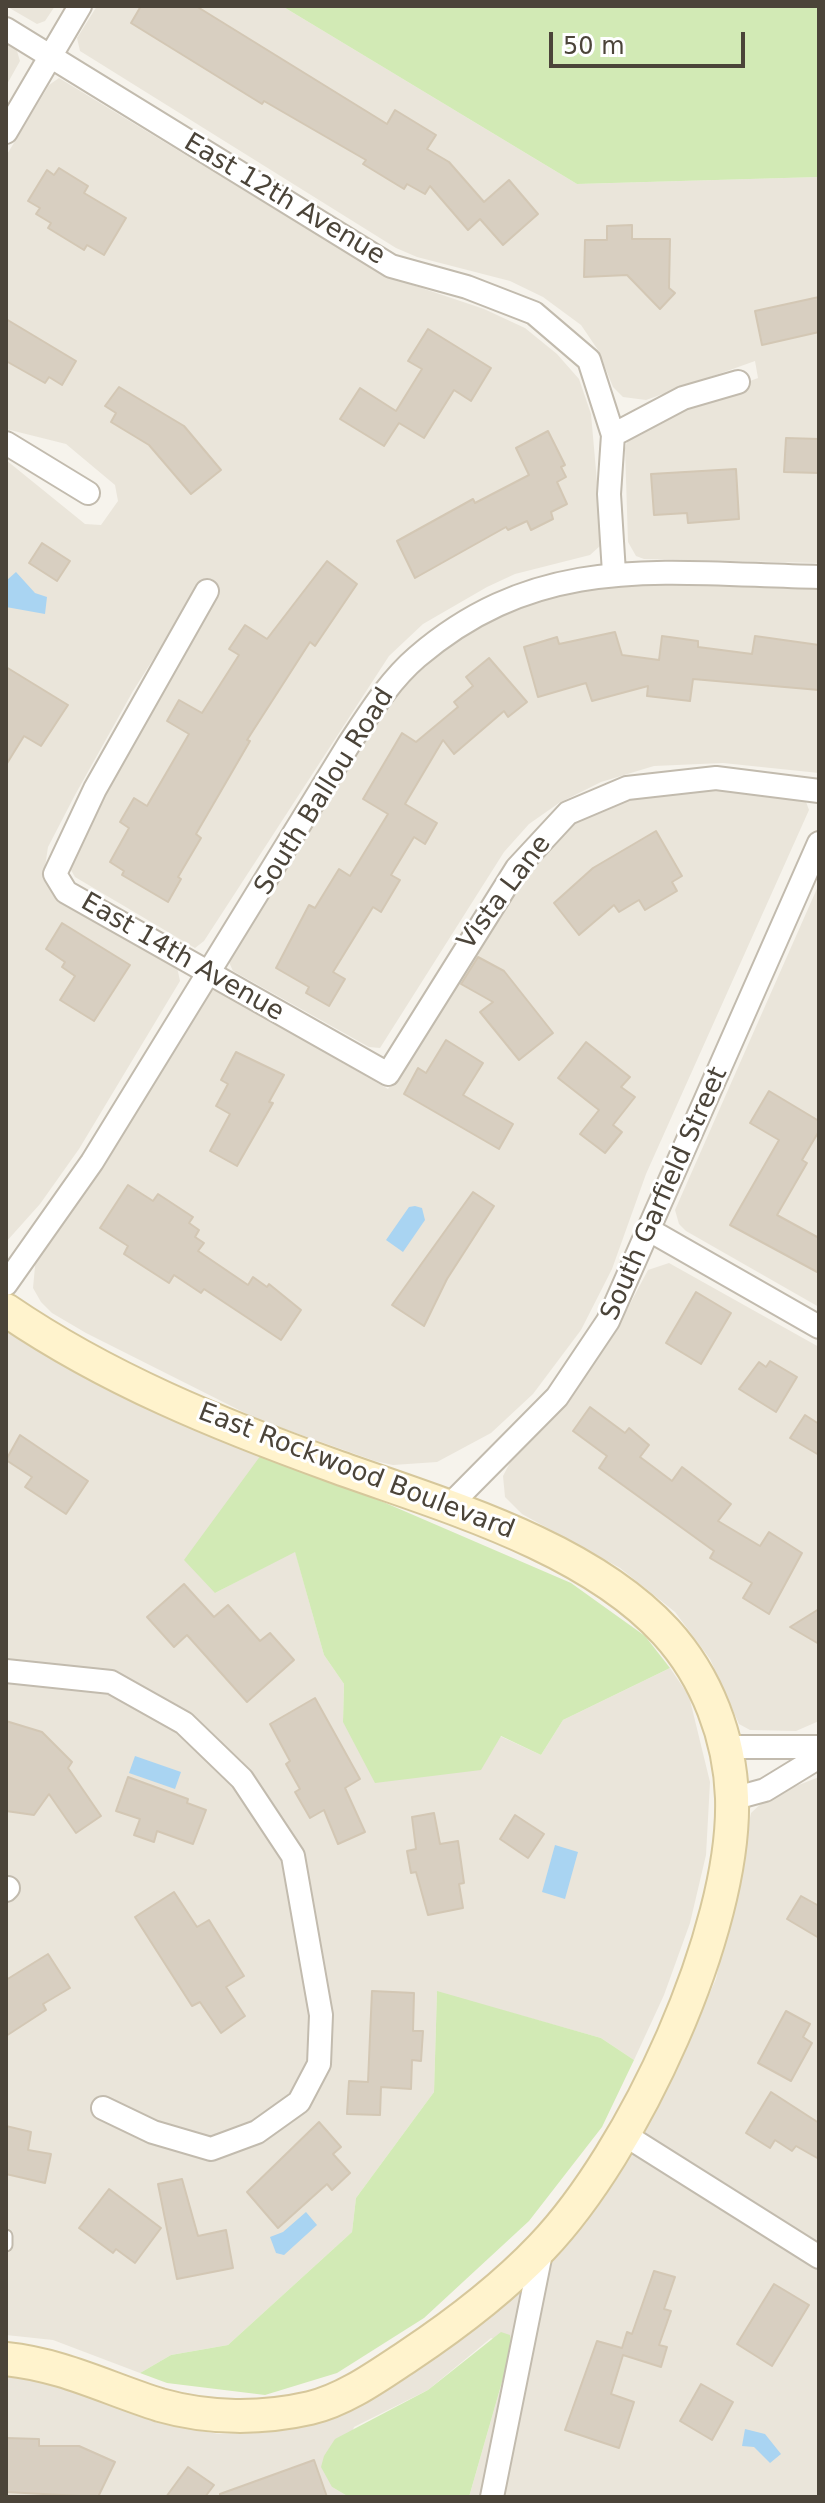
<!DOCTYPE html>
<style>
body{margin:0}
#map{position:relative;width:825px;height:2503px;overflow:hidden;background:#f6f3ec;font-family:"DejaVu Sans",sans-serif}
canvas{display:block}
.frame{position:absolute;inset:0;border:8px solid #4b4439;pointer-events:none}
.scale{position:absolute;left:549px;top:32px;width:196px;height:36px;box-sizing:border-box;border:4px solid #4b4439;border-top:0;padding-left:10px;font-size:24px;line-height:28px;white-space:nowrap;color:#4b4439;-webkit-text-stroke:6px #fff;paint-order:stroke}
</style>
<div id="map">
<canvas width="825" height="2503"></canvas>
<div class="frame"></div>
<div class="scale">50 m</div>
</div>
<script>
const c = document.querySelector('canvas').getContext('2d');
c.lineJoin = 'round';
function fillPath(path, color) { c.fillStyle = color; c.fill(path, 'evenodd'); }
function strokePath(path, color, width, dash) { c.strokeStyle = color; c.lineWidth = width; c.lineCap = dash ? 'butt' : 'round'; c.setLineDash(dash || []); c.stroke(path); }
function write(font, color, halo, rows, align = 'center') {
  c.font = font + ' "DejaVu Sans",sans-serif'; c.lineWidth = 6; c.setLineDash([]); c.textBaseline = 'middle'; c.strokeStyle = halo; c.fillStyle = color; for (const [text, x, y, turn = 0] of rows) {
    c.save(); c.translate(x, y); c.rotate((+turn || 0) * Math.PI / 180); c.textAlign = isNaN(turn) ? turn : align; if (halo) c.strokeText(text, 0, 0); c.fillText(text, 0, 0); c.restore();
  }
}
fillPath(new Path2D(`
 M6,6h49l-10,15 -8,3z
 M97,6h185l295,178 242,-7v386l-175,-4 -8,-3 -8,-14 -3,-94 3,-9 51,-31 79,-30 -3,-17 -109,39 -23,-3 -10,-10 -15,-37 -17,-25 -38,-28 -33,-16 -93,-24 -21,-9 -316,-197 -3,-13z
 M6,43l11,8 3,10 -14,25z
 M59,78l324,197 101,34 41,19 32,26 22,25 12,35 11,124 -2,8 -10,9 -75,19 -28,13 -64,37 -34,32 -185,285 -9,7 -120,-71 -7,-12 133,-281 -68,107 -58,104 -27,52 -3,20 6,16 126,84 3,14 -101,168 -39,55 -34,38v-782l79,64 16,1 17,-24 -3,-16 -49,-41 -60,-15v-273l43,-71z
 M626,581l193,3v189l-96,-10 -69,3 -53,16 -42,21 -30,21 -25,28 -124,196 -11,-1 -136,-76 -5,-11 143,-237 35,-44 67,-53 82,-34z
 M714,784l91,15 4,11 -163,364 -34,95 -31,61 -48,64 -42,39 -54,29 -44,3 -18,-4 -116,-41 -173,-87 -34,-20 -11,-11 -8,-14 3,-32 65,-87 108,-178 8,-1 171,99 133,-220 66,-58 50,-19z
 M819,884v423l-133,-76 -7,-7 -4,-14z
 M669,1263l150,84v374l-23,10 -46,-1 -11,-6 -29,-65 -35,-47 -55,-44 -98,-54 -17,-17 -2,-21 11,-21 49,-53 30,-38 22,-32 33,-62z
 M6,1330l49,31 206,94 -46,138 80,-42 29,104 20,29 -1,38 157,14 41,19 22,-35 107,-52 19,28 21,86 -4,73 -16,68 -26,72 -30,65 -33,-22 -164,-46 -3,100 -78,106 -4,34 -124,113 -57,10 -31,18 -87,-33 -47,-5z
 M819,1777v720h-350l43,-150 -21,-9 -63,52 -74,37 -22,60 17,10h-343v-126l48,10 123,46 42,7 47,-2 43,-8 45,-17 44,-23 64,-48 163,-177 41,-68 50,-112 35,-166 17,-16z`), '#eae5da');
fillPath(new Path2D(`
 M282,6h537v171l-242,7z
 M261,1455l106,40 204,88 74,53 25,32 -107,52 -22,35 -40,-19 -20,34 -106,13 -32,-61 1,-38 -20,-29 -29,-103 -80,41 -31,-33z
 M437,1991l164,47 33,22 -32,67 -73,94 -105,97 -87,55 -72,22 -98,-12 -27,-10 31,-18 57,-10 124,-113 4,-34 78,-106z
 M501,2332l9,3 2,12 -43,150h-120l-17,-10 -11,-20 3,-11 11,-17 93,-49z`), '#d2eab5');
fillPath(new Path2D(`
 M16,572l19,21 12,4 -2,17 -39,-7v-26z
 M415,1206l7,2 3,12 -22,32 -17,-12 23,-33z
 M135,1756l46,16 -6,17 -46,-16z
 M555,1845l23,7 -13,47 -23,-7z
 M306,2212l11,13 -33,30 -8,-2 -6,-16 13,-5z
 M745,2429l20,5 16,20 -11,9 -16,-16 -12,-1z`), '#a9d4f2');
const building = new Path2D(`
 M141,6h55l191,118 8,-14 41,25 -9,14 22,13 35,40 25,-22 29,34 -35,31 -23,-26 -12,11 -38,-44 -5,8 -18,-10 -3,5 -41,-25 3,-4 -102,-59 -2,3 -131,-81z
 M59,168l29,18 -4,7 42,25 -22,37 -17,-10 -3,5 -36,-22 3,-5 -15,-9 4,-6 -12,-7 19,-31 7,5z
 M632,225v14h38l-1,49 6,5 -15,16 -33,-34 -43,2 1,-37h22v-14z
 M819,297v35l-57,13 -7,-34z
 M6,319l70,42 -14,24 -13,-8 -4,6 -39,-22z
 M428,329l63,39 -20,33 -17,-11 -30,48 -25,-15 -15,23 -44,-27 20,-31 36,23 26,-42 -14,-8z
 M119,387l65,39 37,44 -30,24 -42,-49 -38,-23 5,-9 -11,-7z
 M548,431l17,34 -4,2 5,10 -9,5 10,22 -16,8 2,7 -22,11 -4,-9 -19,9 -2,-3 -91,51 -18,-37 76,-42 2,4 54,-28 -13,-27z
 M786,438l33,1v34l-35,-1z
 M736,469l3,50 -51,4 -1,-10 -33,2 -3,-41z
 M42,543l28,18 -13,20 -28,-18z
 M327,561l30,23 -42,62 -5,-4 -63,98 3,1 -54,93 5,4 -23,39 3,2 -13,23 -46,-27 2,-4 -14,-9 19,-34 -9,-6 14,-24 13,8 42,-72 -22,-13 12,-21 23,13 37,-58 -10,-6 16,-24 22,14z
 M615,632l7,23 37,5 3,-24 36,5v6l54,7 3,-18 64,9v45l-126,-11 -3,22 -43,-5 1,-10 -56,15 -6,-18 -48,14 -14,-50 33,-10 2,7z
 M489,658l38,44 -19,15 -4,-6 -50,43 -11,-14 -38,64 32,19 -12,21 -11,-7 -23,38 9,5 -19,32 -8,-5 -40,65 12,7 -16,27 -23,-13 3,-6 -33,-19 33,-63 6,3 24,-39 11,7 38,-62 -25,-15 39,-66 14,9 42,-35 -4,-5 19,-16 -7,-9z
 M6,667l62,38 -27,41 -17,-10 -18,29z
 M656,831l26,45 -10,6 5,9 -32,19 -6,-10 -20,12 -5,-7 -35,30 -25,-32 39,-35z
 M62,923l68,42 -36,56 -34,-21 15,-24 -13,-9 3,-5 -19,-13z
 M478,957l26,14 49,62 -34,27 -39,-48 13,-10 -32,-18z
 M446,1040l37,23 -20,32 50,29 -14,25 -95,-55 14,-26 8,5z
 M586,1042l44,35 -9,10 14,10 -22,28 9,7 -17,21 -25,-19 19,-24 -41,-32z
 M236,1052l48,23 -15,27 4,1 -36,63 -27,-15 20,-37 -14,-8 12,-22 -7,-4z
 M769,1091l50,30v10l-17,29 5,3 -30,52 42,23v35l-89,-48 49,-85 -29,-17z
 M128,1185l25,16 5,-7 35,23 -4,6 10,7 -4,7 9,6 -6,8 50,34 5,-8 14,10 2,-3 32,26 -20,30 -77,-51 -3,4 -27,-18 -5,8 -45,-29 4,-8 -28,-18z
 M473,1192l21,14 -47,73 -23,47 -32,-21z
 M696,1292l35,21 -30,51 -35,-21z
 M770,1361l27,16 -21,35 -37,-23 20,-27 7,5z
 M590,1407l35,26 4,-5 20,17 -9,12 32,24 10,-14 49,37 -13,17 42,25 9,-14 33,21 -33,61 -26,-16 9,-15 -42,-25 4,-7 -115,-83 8,-12 -34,-25z
 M805,1415l14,9v31l-29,-17z
 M20,1435l68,46 -22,33 -41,-27 7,-10 -26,-17z
 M184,1584l30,33 14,-12 32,36 10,-8 24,27 -47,42 -60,-67 -13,12 -27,-30z
 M819,1609v35l-29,-17z
 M315,1698l45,81 -15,9 20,44 -27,12 -14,-34 -14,8 -15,-26 5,-3 -14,-25 4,-3 -20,-37z
 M6,1721l36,11 30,30 -4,6 33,48 -25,17 -27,-39 -15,21 -28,-4z
 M128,1777l60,22 -1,4 19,7 -13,34 -36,-13 -3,11 -20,-7 6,-16 -24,-8z
 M434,1813l6,31 18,-3 6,42 -5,1 4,24 -35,7 -12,-43 -5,1 -4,-22 9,-2 -4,-32z
 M515,1815l29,19 -16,24 -28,-19z
 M174,1892l23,35 12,-7 35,56 -18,11 19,29 -24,17 -21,-31 -8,4 -57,-89z
 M801,1896l18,10v32l-32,-19z
 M48,1954l22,34 -27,16 3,6 -40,26v-56z
 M372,1991l42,2 -1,38h10l-2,30 -9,-1 -1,29 -30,-2 -1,28 -33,-1 2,-33 19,1z
 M786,2011l24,13 -7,13 9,6 -21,38 -33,-18z
 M771,2092l48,31v36l-23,-13 -4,5 -17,-11 -5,8 -24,-15z
 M319,2122l22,25 -8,7 17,19 -18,17 -5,-6 -49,44 -31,-36z
 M6,2126l25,6 -3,18 23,4 -6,29 -39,-9z
 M182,2179l16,57 28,-6 7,38 -56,11 -19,-95z
 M109,2189l52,39 -26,35 -19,-14 -3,4 -34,-25z
 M654,2271l21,6 -11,32 7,2 -12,34 8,2 -6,20 -38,-12 -12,39 23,8 -15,46 -54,-18 32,-89 25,7 5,-16 5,2z
 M774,2284l35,21 -37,61 -35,-22z
 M701,2384l32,18 -21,38 -32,-19z
 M6,2438l33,1v7h40l36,16 -17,35 -92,-5z
 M314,2460l13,37h-107v-3z
 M188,2467l26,18 -9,12h-39z`);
fillPath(building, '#d8cfc1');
strokePath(building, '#d3c7b4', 2);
const lane = new Path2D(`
 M6,2236v9`);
const street = new Path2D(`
 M6,29l385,237 76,21 67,26 55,47 24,75 -4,59 5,79
 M6,132l74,-126
 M613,435l70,-37 55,-16
 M6,443l82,50
 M207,591l-112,198 -40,85 11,18 322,182 129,-206 51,-55 59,-25 89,-10 103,13
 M651,1231l168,96
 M6,1284l86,-122 257,-418c20,-30 40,-63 68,-87 125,-107 251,-83 402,-80
 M450,1505l107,-108 51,-76 211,-478
 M6,1671l105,11 73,41 58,56 51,77 28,159 -2,49 -20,38 -42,30 -46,17 -58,-17 -50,-24
 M725,1747h94
 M732,1799l33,-9 54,-33
 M6,1890l2,-2
 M622,2133l197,124
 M492,2497l50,-249`);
const secondary = new Path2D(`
 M6,1310c101,69 214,115 328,156 108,39 252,79 332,166 41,45 64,106 66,166 4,134 -99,354 -190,449 -37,39 -89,79 -134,109 -29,19 -63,44 -98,52 -48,11 -101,11 -150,-3 -54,-17 -97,-40 -154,-46`);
strokePath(lane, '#c2bbae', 15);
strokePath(street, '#c2bbae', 26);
strokePath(secondary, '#d6c79b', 36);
strokePath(lane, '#fff', 11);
strokePath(street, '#fff', 22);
strokePath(secondary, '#fff3cd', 32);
write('26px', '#4b4439', '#fff', [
 ["East 12th Avenue",284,200,31],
 ["South Ballou Road",325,792,-58],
 ["Vista Lane",505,893,-53],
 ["East 14th Avenue",182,958,30],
 ["South Garfield Street",665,1194,-66],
 ["East Rockwood Boulevard",356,1472,21]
]);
</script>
